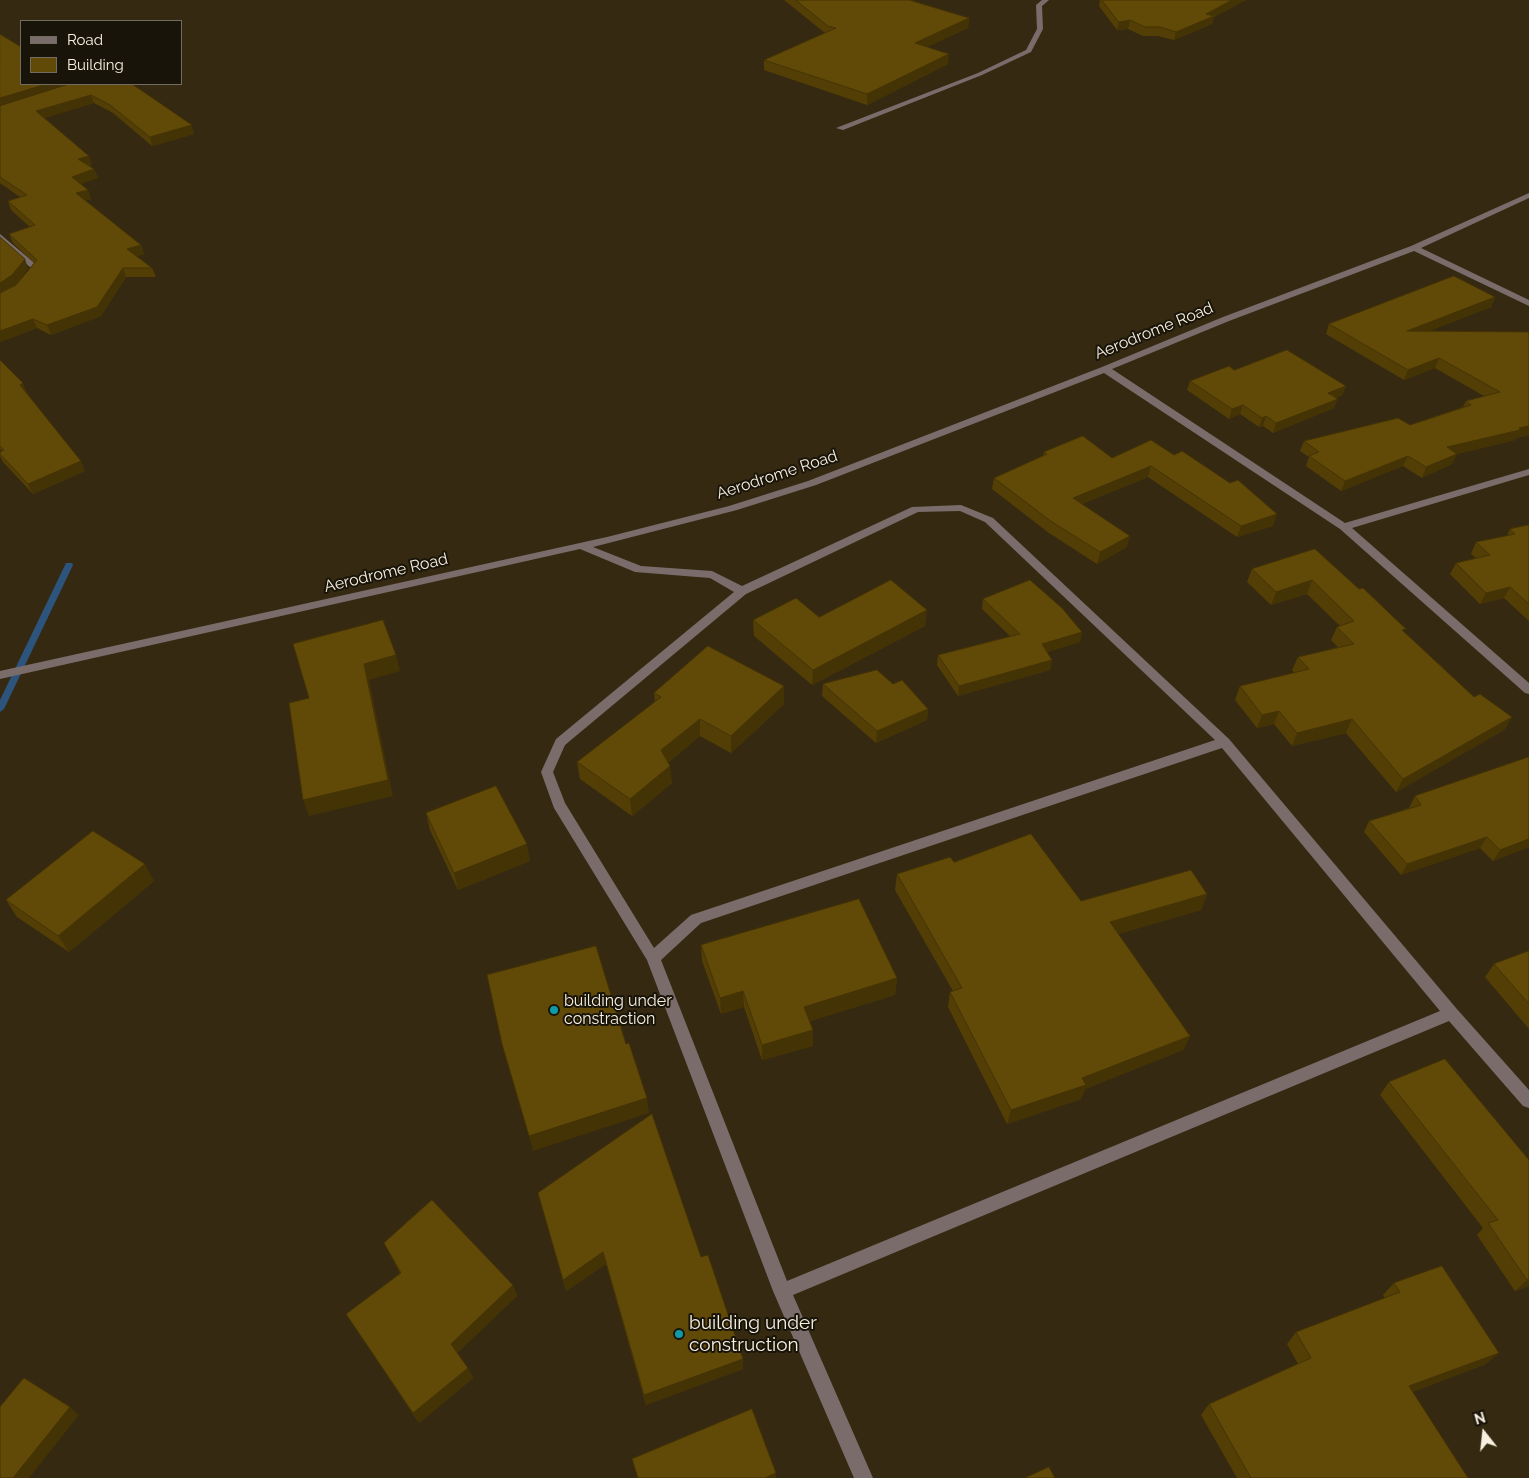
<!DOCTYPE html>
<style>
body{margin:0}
#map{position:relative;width:1529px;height:1478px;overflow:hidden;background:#352a11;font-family:Raleway,sans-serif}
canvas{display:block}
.legend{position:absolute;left:20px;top:20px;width:162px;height:65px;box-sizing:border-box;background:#191409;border:1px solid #726c5f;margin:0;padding:6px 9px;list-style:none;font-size:15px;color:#f7efe0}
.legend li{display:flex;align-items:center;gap:10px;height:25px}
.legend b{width:25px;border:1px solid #726c5f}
.north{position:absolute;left:1459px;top:1408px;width:50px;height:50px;-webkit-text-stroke:4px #191409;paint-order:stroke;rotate:344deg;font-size:14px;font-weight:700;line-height:20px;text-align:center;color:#f7efe0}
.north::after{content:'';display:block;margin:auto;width:18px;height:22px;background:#f7efe0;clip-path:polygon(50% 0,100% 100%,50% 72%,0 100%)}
</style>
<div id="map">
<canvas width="1529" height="1478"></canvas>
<ul class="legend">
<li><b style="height:6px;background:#7b6c6c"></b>Road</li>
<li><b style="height:14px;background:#614907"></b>Building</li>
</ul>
<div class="north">N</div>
</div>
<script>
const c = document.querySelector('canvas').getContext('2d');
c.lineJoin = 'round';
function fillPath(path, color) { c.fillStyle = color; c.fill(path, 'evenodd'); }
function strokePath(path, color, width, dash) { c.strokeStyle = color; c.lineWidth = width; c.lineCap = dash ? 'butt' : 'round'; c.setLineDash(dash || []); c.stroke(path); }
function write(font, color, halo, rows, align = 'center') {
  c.font = font + ' Raleway,sans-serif'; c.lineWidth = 4; c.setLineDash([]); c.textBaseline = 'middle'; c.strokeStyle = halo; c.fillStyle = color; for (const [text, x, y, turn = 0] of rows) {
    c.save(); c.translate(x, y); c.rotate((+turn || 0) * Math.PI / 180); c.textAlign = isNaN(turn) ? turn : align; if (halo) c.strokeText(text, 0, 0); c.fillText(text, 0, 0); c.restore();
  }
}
fillPath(new Path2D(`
 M66,563h6l1,2 -69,144 -4,3v-12z`), '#2c547d');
fillPath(new Path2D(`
 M1042,0h7l-7,6 1,23 -12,23 -49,23 -139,55 -7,-2 142,-55 48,-23 11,-21 -1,-24z
 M1529,193v5l-108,50 108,52v6l-115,-55 -185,70 -117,48 233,154 184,-54v6l-177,53 177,155v11l-4,-1 -185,-164 -236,-156 -288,112 -79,25 -144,37 48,19 71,5 30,15 170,-79 49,-2 32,13 236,221 227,269 73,82v18l-6,-2 -74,-85 -656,274 80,183h-19l-81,-187 -126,-331 -93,-152 -13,-36 15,-33 178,-147 -24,-14 -75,-6 -55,-23 -580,130v-8l607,-134 122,-31 79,-25 294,-114 121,-50 188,-71zM960,511l25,11 230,218 -524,175 -37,33 -89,-145 -12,-31 12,-27 181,-151 172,-82zM1222,748l218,263 -653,270 -126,-321 40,-37z
 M0,234l38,32 1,2 -7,12 -7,-2 6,-10 -31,-28z`), '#7b6c6c');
fillPath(new Path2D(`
 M784,0h133h-6l58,18 -1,10 -41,19 21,17 -81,41 -103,-35v-10l61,-27z
 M1100,0h146l-32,17 -2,7 -38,16 -16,-4h-15l-15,-7 -11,1 -18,-24z
 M0,34l21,50h111l62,50 -42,12 -39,-33 -19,-10 -50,15 48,47 -3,1 5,3 4,9 -18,6 8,6 3,9 -6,2 56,44 3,9 -7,2 15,12 4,9h-30l-25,39 -50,19 -14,-7 -37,14v-105l28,31 -12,17 -4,2 4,-2 18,-22 -21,-20 -4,-9 21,-7 -19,-17 -3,-9 12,-4 -20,-14z
 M1495,297l-4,10 -62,24 100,1v103l-13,3 -1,2 -58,14 -5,10 -30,14 -19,-12 -62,25 -35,-25 3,-9 -9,-6 4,-10 106,-16 53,-18 3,-6 18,-5 -49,-28 -31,12 -78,-46 3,-10z
 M0,360l27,33 58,78 -52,23 -30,-32 -3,-6v-4l2,-1 -2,-2z
 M1234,370l112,16 -4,9 -6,3 -2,10 -61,25 -10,-7 -4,1 -19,-13 -11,5 -42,-29 3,-9z
 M1044,452l68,6 62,-3 99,71 -36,11 -89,-60 -66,27 45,43 -30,17 -48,-31 -57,-44 2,-11 49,-22z
 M1529,525v96l-25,-23 -24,6 -30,-30 6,-11 20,-5 -5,-4 5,-12 31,-6 3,-7z
 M1315,549l159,148 38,20 -8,13 -108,62 -50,-59 -54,13 -18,-22 -17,4 -22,-28 5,-14 55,-13 -3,-3 6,-13 40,-10 -7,-7 6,-13 3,-1 -33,-32 -36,11 -24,-23 5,-13z
 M983,599l99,33 -2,10 -33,10 5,8 -2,10 -92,26 -21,-31 1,-10 72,-19 -28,-27z
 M819,617l106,9 -113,59 -58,-49 -1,-16z
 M823,684h70l35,25 -1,11 -51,23 -54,-47z
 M654,693l130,11 -53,49 -31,-17 -32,27 4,20 -40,33 -52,-37 -3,-17 78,-60z
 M1415,796l114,51 -36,14 -13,-13 -79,27 -37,-43 5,-11 40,-13z
 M426,813l104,48 -72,29 -28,-60z
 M954,862l127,39 126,-7 -6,16 -83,24 72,102 -7,14 -98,39 -4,10 -74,25 -59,-117 2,-15 3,-1 -58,-101 2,-16z
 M154,881l-85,71 -52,-35 -11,-17z
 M701,945l196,33 -2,17 -85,26 3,25 -51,14 -18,-53 -23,7 -19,-53z
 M1529,951v78l-44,-52 9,-13z
 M1389,1082l140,78v126l-14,5 -38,-56 6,-7 -103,-133z
 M538,1193l163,64 42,112 -97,36 -40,-141 -40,27z
 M384,1243l129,42 4,11 -60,57 11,15 5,10 -54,45 -73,-109 54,-41z
 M1394,1283l92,81 -74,28 56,86h-231l-36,-63 8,-11 89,-40 -11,-20 9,-12 89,-34 -2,-3z`), '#533f06');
fillPath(new Path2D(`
 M1232,0h14l-32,17 -2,7 -38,16 2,-8z
 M969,18l-1,10 -54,25 1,-10z
 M1130,20l-2,9 -11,1 2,-8z
 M949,54l-1,10 -81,41v-11z
 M47,84h21v2l-68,22v-10z
 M91,95l3,8 -54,16 -4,-8z
 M192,125l2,9 -42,12 -2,-9z
 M89,156l3,9 -11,3 -3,-9z
 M94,169l4,9 -23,8 -3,-9z
 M88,190l3,9 -11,3 -4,-9z
 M141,245l3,9 -13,5 -4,-10z
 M25,259l3,9 -12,17 -16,10v-12z
 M123,268l3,9 -25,39 -50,19 -4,-10z
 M1495,297l-4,10 -87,34 3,-10z
 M33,319l4,9 -37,14v-11z
 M1439,358l-4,10 -31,12 4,-10z
 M23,383l4,10 -3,1 -4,-9z
 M1346,386l-4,9 -17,7 3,-9z
 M1338,399l-4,9 -61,25 3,-10z
 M1243,405l-3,9 -11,5 3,-10z
 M1266,416l-3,10 -4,1 3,-9z
 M1529,426v9l-13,3 -1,2 -58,14 -5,10 -30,14 4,-11 21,-20z
 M1408,456l-5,10 -62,25 4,-10z
 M81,461l4,10 -52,23 -5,-10z
 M1151,466l-3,11 -78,32 3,-11z
 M1277,514l-4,12 -36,11 4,-11z
 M1130,536l-3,11 -30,17 3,-12z
 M1312,580l-5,14 -36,11 5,-13z
 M1510,587l-6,11 -24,6 6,-11z
 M927,610l-2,16 -113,59 1,-15z
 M1082,632l-2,10 -40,12 2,-10z
 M396,655l4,16 -31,9 24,116 -84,20 -6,-16 61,-136z
 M1052,660l-2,10 -92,26 1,-10z
 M784,686v18l-53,49v-17z
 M928,709l-1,11 -51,23 1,-12z
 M1279,711l-5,13 -17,4 5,-13z
 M1512,717l-8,13 -108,62 7,-13z
 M700,719v17l-38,32 -1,-18z
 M1352,719l-6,14 -54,13 5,-13z
 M670,766l2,17 -40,33 -2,-17z
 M1487,837l-7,11 -79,27 6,-11z
 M1529,839v8l-36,14 7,-11z
 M527,844l3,17 -72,29 -4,-17z
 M145,864l9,17 -85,71 -11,-16z
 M1207,894l-6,16 -96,28 5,-16z
 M897,978l-2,17 -91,28v-16z
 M743,991l1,16 -23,7 -1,-16z
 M813,1030v16l-51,14v-15z
 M1190,1036l-7,14 -98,39 -4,10 -74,25 4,-14 71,-32z
 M647,1098l2,15 -116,38 -4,-15z
 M603,1252l3,12 -40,27 -3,-11z
 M1529,1279v7l-14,5 12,-11z
 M513,1285l4,11 -61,58 -5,-10z
 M1499,1353l-13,11 -89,33 12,-11z
 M743,1359v10l-97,36 -2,-10z
 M468,1368l5,10 -54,45 -6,-10z
 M70,1407l9,8 -50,63h-16z
 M776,1473v5h-11z`), '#443305');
const building = new Path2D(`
 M796,0h113l60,18 -54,25 34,11 -82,40 -103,-34 72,-32 -8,-2z
 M1102,0h130l-26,14 8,2 -38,16 -16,-5h-15l-15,-7 -11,2z
 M0,34l21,13v37h26l-47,14z
 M69,84h63l60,41 -42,12 -40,-32 -19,-10 -55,16 53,45 -11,3 16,10 -22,8 16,13 -12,3 65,52 -14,4 25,19h-29l-26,39 -50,18 -14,-6 -33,12v-38l16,-8 21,-25 -28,-26 26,-9 -27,-24 19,-6 -27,-18v-71z
 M0,237l25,22 -13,16 -12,8z
 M1454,276l41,21 -88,34 122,1v94l-10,2 1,2 -73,17 10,7 -31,13 -18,-11 -63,25 -36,-25 10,-4 -15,-11 94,-23 12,7 61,-20 -5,-4 34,-9 -61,-34 -31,12 -79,-46z
 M1287,350l59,36 -18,7 10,6 -62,24 -10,-7 -4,2 -19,-13 -11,4 -42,-28 39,-15 5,4z
 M0,360l23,23 -3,2 61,76 -53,23 -28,-30v-2l4,-2 -4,-4z
 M1083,436l29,22 39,-18 23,15 8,-4 48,32 8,-3 39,34 -36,12 -90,-60 -78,32 57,38 -30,16 -48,-30 -58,-44 53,-24 -3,-2z
 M1529,525v79l-19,-17 -24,6 -30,-30 34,-8 -14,-13 39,-8 -5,-5z
 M1315,549l44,40 4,-1 43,41 -4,1 72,67 6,-3 32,23 -109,62 -51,-60 -55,14 -18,-22 -17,4 -22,-29 69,-17 -11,-12 56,-13 -17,-17 17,-6 -42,-41 -36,12 -24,-23z
 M891,580l36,30 -114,60 -60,-50 43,-22 23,19z
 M1030,580l32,28 20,24 -40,12 10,16 -93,26 -21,-31 82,-21 -37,-35z
 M383,620l13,35 -32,9 24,116 -85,20 -14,-97 20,-5 -16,-54z
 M708,646l76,40 -53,50 -31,-17 -39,31 9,16 -40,33 -53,-37 84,-65 -7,-4z
 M877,670l16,14 9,-4 26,29 -51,22 -54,-47z
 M1529,757v82l-29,11 -13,-13 -80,27 -38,-43 52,-16 -6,-9z
 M496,786l31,58 -73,29 -28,-60z
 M93,831l52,33 -87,72 -52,-36z
 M1031,834l50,67 110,-31 16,24 -97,28 80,114 -108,42 4,7 -75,25 -61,-118 12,-4 -65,-114 53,-17 4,5z
 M859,899l38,79 -93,29 9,23 -51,15 -19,-54 -23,7 -19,-53z
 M596,946l30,98 3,-1 18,55 -118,38 -27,-92 -15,-69z
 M1529,951v53l-35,-40z
 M1445,1059l84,101v119l-2,1 -39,-57 10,-3 -109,-138z
 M652,1114l49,143 7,-2 35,104 -99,36 -41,-143 -40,28 -25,-87z
 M432,1200l81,85 -62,59 17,24 -55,45 -67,-99 55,-41 -17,-30z
 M1442,1266l57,87 -90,33 59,92h-217l-42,-74 102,-46 -15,-26 104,-40 -6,-9z
 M24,1378l46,29 -57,71h-13v-71z
 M752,1409l24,64 -11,5h-127l-6,-19z
 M1049,1467l6,11h-30z`);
fillPath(building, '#614907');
strokePath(building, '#443305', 1);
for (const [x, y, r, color] of [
 [554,1010,5,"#0f9aa8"],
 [679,1334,5,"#0f9aa8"]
]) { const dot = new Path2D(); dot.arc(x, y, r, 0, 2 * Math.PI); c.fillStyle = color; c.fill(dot); strokePath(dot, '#191409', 2); }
write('16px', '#f7efe0', '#191409', [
 ["Aerodrome Road",1154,331,-22],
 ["Aerodrome Road",777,475,-18],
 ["Aerodrome Road",386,573,-13]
]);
write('16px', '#f7efe0', '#191409', [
 ["building under",564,1001],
 ["constraction",564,1019]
], 'left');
write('19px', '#f7efe0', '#191409', [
 ["building under",689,1323],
 ["construction",689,1345]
], 'left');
</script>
